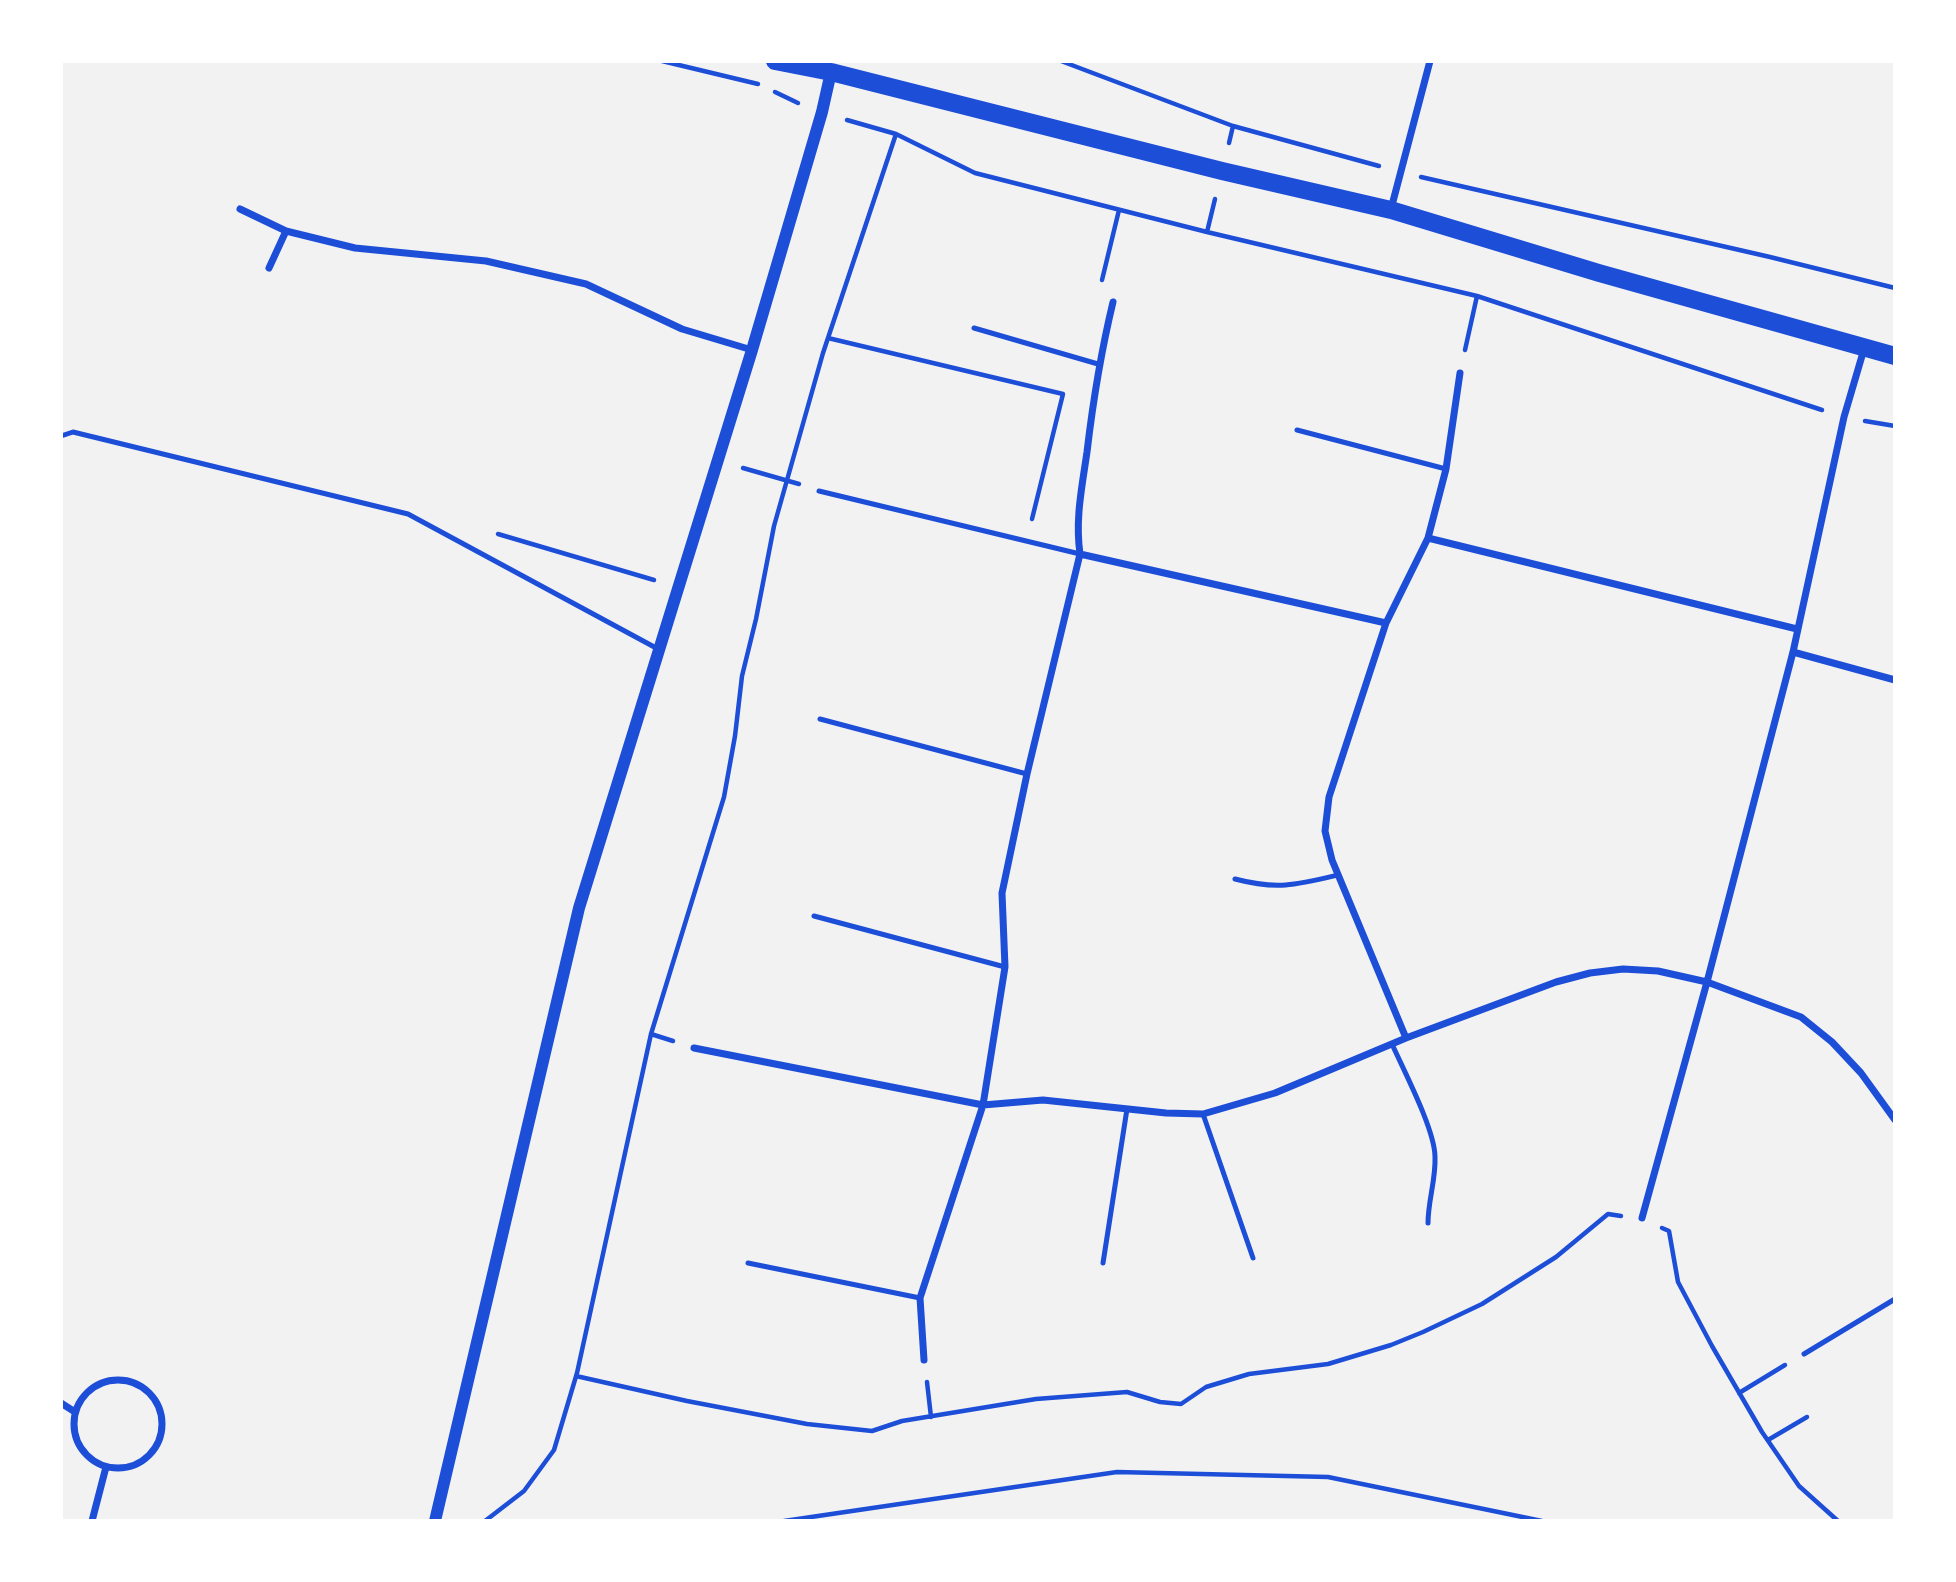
<!DOCTYPE html>
<style>
body{margin:0}
#map{position:relative;width:1956px;height:1582px;overflow:hidden;background:#f2f2f2;font-family:"Roboto Condensed",sans-serif}
canvas{display:block}
.frame{position:absolute;inset:0;border:63px solid #fff;pointer-events:none}
</style>
<div id="map">
<canvas width="1956" height="1582"></canvas>
<div class="frame"></div>
</div>
<script>
const c = document.querySelector('canvas').getContext('2d');
c.lineJoin = 'round';
function strokePath(path, color, width, dash) { c.strokeStyle = color; c.lineWidth = width; c.lineCap = dash ? 'butt' : 'round'; c.setLineDash(dash || []); c.stroke(path); }
strokePath(new Path2D(`
 M662,61l96,23
 M1061,61l172,65 146,40
 M775,92l23,11
 M847,120l49,14 79,39 232,59 270,64 345,114
 M1229,143l4,-17
 M1421,177l349,80 125,31
 M1207,232l8,-33
 M1102,280l17,-70
 M828,338l235,56 -31,125
 M1465,350l12,-54
 M1865,421l30,5
 M743,468l56,16
 M498,534l156,46
 M651,1034l22,7
 M1662,1228l7,3 9,51 34,64 50,86 37,54 39,35
 M576,1376l111,25 120,23 65,7 30,-10 134,-22 91,-7 33,10 21,2 25,-17 43,-13 79,-10 63,-19 32,-13 59,-28 74,-47 52,-43 13,2
 M927,1382l4,35
 M1739,1393l46,-28
 M1768,1440l39,-23
 M485,1521l39,-30 30,-41 23,-77 74,-339 73,-237 11,-61 7,-60 14,-57 18,-93 49,-173 73,-219
 M784,1521l333,-49 211,5 214,44`), '#1d4ed8', 4.5);
strokePath(new Path2D(`
 M974,328l124,36
 M1297,430l149,39
 M61,436l12,-4 335,82 250,135
 M819,491l261,63
 M820,719l207,55
 M1235,879c42,11 61,6 103,-4
 M814,916l191,51
 M1392,1044c12,27 43,86 43,113 1,22 -7,44 -7,66
 M1203,1114l50,144
 M748,1263l172,35
 M1103,1263l24,-154
 M1804,1354l91,-55`), '#1d4ed8', 5);
strokePath(new Path2D(`
 M240,209l46,22 69,17 131,13 100,23 96,45 70,21
 M1391,209l39,-148
 M269,268l17,-37
 M1113,302c-12,50 -20,99 -26,150 -5,35 -12,67 -7,102l-53,220 -25,119 3,74 -22,138 60,-5 123,13 37,1 72,-21 131,-55 150,-56 34,-9 33,-4 35,2 49,11 94,35 31,25 29,31 34,47
 M1428,538l369,91
 M1080,554l306,69
 M1793,652l102,28
 M1406,1038l-74,-178 -7,-29 4,-34 57,-174 42,-85 18,-69 14,-96
 M694,1048l289,57 -63,193 4,62
 M1642,1218l65,-236 86,-330 51,-235 20,-68
 M74 1424a44 44 0 1 1 88 0a44 44 0 1 1-88 0Z
 M61,1403l14,9
 M92,1521l14,-54`), '#1d4ed8', 7);
strokePath(new Path2D(`
 M435,1521l144,-613 173,-558 70,-238 9,-40`), '#1d4ed8', 12);
strokePath(new Path2D(`
 M775,61l56,11 391,99 169,39 208,63 296,83`), '#1d4ed8', 18);
</script>
